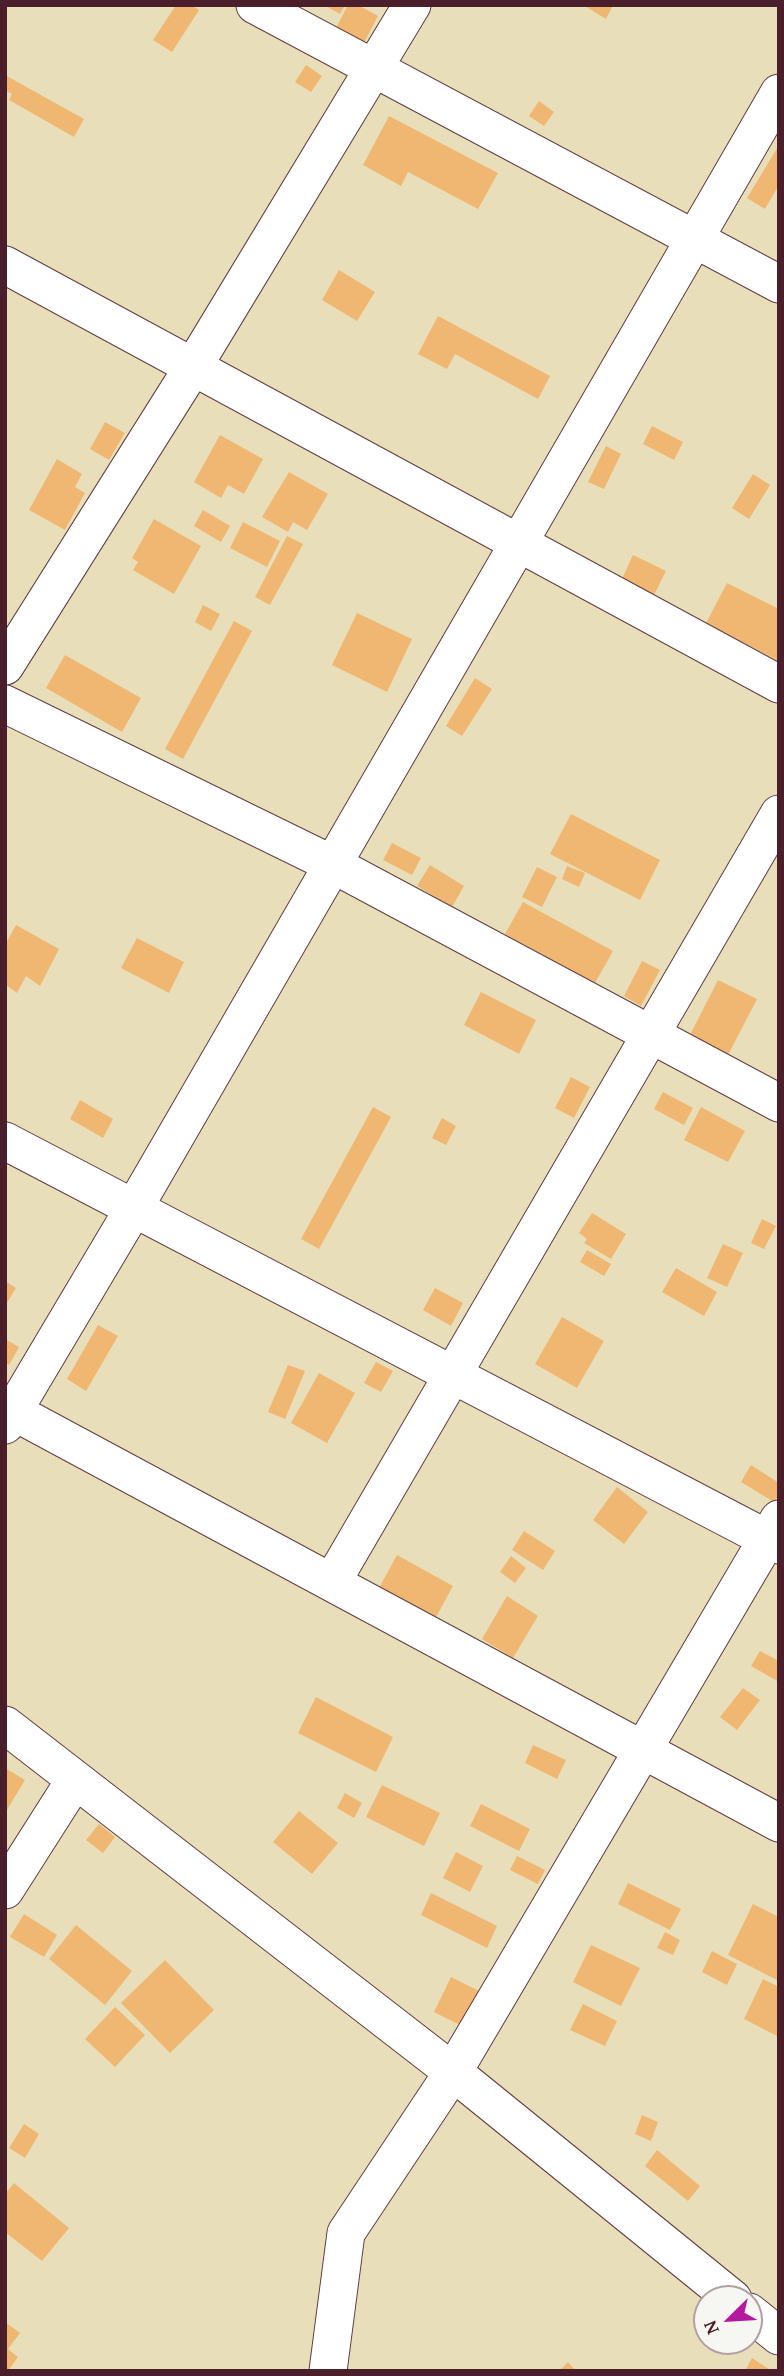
<!DOCTYPE html>
<style>
body{margin:0}
#map{position:relative;width:784px;height:2376px;overflow:hidden;background:#e8dfba;font-family:"Gentium Book Plus",serif}
canvas{display:block}
.frame{position:absolute;inset:0;border:7px solid #4a1f2b;pointer-events:none}
.north{position:absolute;left:693px;top:2285px;width:70px;height:70px;box-sizing:border-box;background:#f6f6f2;border:2px solid #b1a0a2;border-radius:50%;rotate:246deg;font-size:19px;font-weight:700;line-height:28px;text-align:center;color:#4a1f2b}
.north::after{content:'';display:block;margin:auto;width:24px;height:32px;background:#b5179e;clip-path:polygon(50% 0,100% 100%,50% 72%,0 100%)}
</style>
<div id="map">
<canvas width="784" height="2376"></canvas>
<div class="frame"></div>
<div class="north">N</div>
</div>
<script>
const c = document.querySelector('canvas').getContext('2d');
c.lineJoin = 'round';
function fillPath(path, color) { c.fillStyle = color; c.fill(path, 'evenodd'); }
function strokePath(path, color, width, dash) { c.strokeStyle = color; c.lineWidth = width; c.lineCap = dash ? 'butt' : 'round'; c.setLineDash(dash || []); c.stroke(path); }
fillPath(new Path2D(`
 M176,5h15l8,5 -27,42 -19,-12z
 M324,5h21l-5,9z
 M348,5h10l20,11 -14,27 -28,-15z
 M583,5h30l-7,14z
 M306,65l16,11 -11,16 -16,-10z
 M5,75l79,44 -10,18 -65,-37 3,-6 -7,-4z
 M539,101l15,11 -10,14 -15,-10z
 M389,116l109,57 -20,36 -70,-37 -7,14 -38,-21z
 M779,145v40l-14,24 -18,-11z
 M339,270l36,22 -18,29 -35,-21z
 M438,316l112,60 -12,23 -83,-45 -8,15 -29,-15z
 M105,422l20,11 -16,27 -19,-11z
 M652,426l31,16 -9,18 -31,-16z
 M220,435l43,24 -19,35 -16,-9 -7,13 -27,-16z
 M606,446l15,8 -17,35 -16,-7z
 M57,459l25,15 -7,13 10,6 -20,37 -36,-20z
 M289,472l39,22 -21,36 -14,-8 -5,10 -26,-15z
 M753,474l17,11 -21,34 -17,-11z
 M203,510l27,16 -9,16 -27,-16z
 M154,519l47,27 -27,48 -41,-24 5,-8 -6,-4z
 M243,522l37,19 -13,26 -37,-19z
 M287,536l16,8 -33,61 -15,-8z
 M633,555l33,16 -12,24 -32,-16z
 M727,583l52,26v52l-73,-38z
 M203,605l17,9 -9,17 -16,-9z
 M357,613l55,26 -25,53 -55,-27z
 M234,621l18,10 -69,128 -18,-10z
 M65,655l76,43 -19,34 -76,-44z
 M475,678l17,11 -30,47 -16,-10z
 M571,814l89,46 -20,40 -90,-46z
 M392,843l29,15 -9,17 -29,-15z
 M430,865l34,21 -12,21 -35,-21z
 M567,866l18,7 -6,14 -17,-8z
 M537,867l20,10 -15,30 -20,-10z
 M523,902l90,49 -18,32 -90,-49z
 M16,925l43,24 -19,37 -14,-10 -9,17 -12,-9v-39z
 M137,938l47,24 -15,31 -48,-25z
 M642,961l18,9 -19,36 -17,-10z
 M718,980l39,19 -29,56 -38,-20z
 M481,992l55,28 -17,34 -55,-29z
 M571,1077l19,10 -16,31 -19,-10z
 M663,1092l30,16 -9,17 -30,-16z
 M80,1100l33,19 -10,19 -33,-19z
 M373,1107l18,10 -72,132 -18,-10z
 M701,1107l44,24 -17,31 -44,-22z
 M442,1118l14,8 -10,19 -14,-7z
 M592,1213l34,21 -15,25 -27,-16 3,-4 -8,-6z
 M762,1219l14,7 -12,23 -13,-6z
 M723,1244l20,9 -16,34 -20,-9z
 M587,1250l24,14 -7,12 -24,-14z
 M676,1268l41,24 -13,24 -42,-24z
 M5,1281l11,7 -11,18z
 M435,1288l28,15 -12,23 -28,-16z
 M562,1317l42,24 -27,47 -42,-24z
 M98,1325l20,11 -32,55 -19,-12z
 M5,1339l14,8 -10,18 -4,-3z
 M376,1362l17,9 -12,21 -17,-9z
 M288,1365l17,6 -20,48 -17,-7z
 M319,1373l36,20 -28,50 -36,-20z
 M751,1465l28,18v12l-5,7 -33,-20z
 M617,1487l31,25 -24,32 -31,-24z
 M524,1531l31,20 -12,19 -31,-20z
 M397,1555l56,31 -18,33 -56,-31z
 M511,1556l15,12 -11,15 -15,-11z
 M507,1596l31,20 -25,42 -31,-19z
 M760,1651l19,10v21l-28,-16z
 M743,1688l17,12 -23,30 -17,-13z
 M316,1697l77,40 -17,35 -78,-39z
 M533,1745l33,15 -9,19 -32,-16z
 M5,1768l20,12 -20,33z
 M382,1785l58,28 -16,33 -58,-29z
 M345,1793l17,10 -8,15 -17,-10z
 M481,1804l49,25 -11,22 -49,-25z
 M299,1811l39,32 -26,31 -39,-32z
 M99,1824l16,13 -12,16 -17,-13z
 M456,1852l27,14 -13,26 -27,-14z
 M517,1856l28,14 -7,14 -28,-14z
 M628,1883l53,26 -11,21 -52,-26z
 M431,1893l66,33 -10,22 -66,-33z
 M753,1904l26,13v64l-51,-26z
 M24,1914l33,21 -13,22 -34,-20z
 M76,1925l56,46 -27,34 -56,-46z
 M665,1932l15,8 -7,15 -16,-7z
 M591,1945l49,23 -19,38 -48,-24z
 M712,1951l25,13 -10,21 -25,-13z
 M165,1960l49,50 -44,43 -49,-50z
 M451,1977l32,16 -17,35 -32,-16z
 M763,1979l16,8v50l-35,-18z
 M583,2004l34,17 -12,25 -35,-16z
 M115,2007l30,28 -30,32 -30,-28z
 M642,2115l16,7 -7,19 -16,-7z
 M24,2124l15,10 -14,24 -16,-10z
 M657,2150l43,36 -12,15 -43,-35z
 M14,2183l55,45 -27,33 -37,-29v-38z
 M5,2322l15,11 -12,16 10,8 -10,14h-3z
 M752,2358l17,11 -1,2h-23z
 M568,2362l8,9h-17z`), '#efb772');
const street = new Path2D(`
 M255,5l524,279
 M5,265l774,419
 M5,666l188,-299 219,-362
 M5,704l327,160 447,239
 M5,1141l774,404
 M5,1407l774,416
 M5,1425l129,-217 645,-1115
 M332,1582l447,-768
 M5,1725l448,347 280,227
 M5,1890l70,-110
 M749,2312l30,24
 M328,2371l18,-138 107,-161 326,-553`);
strokePath(street, '#623c40', 39);
strokePath(street, '#fff', 37);
</script>
